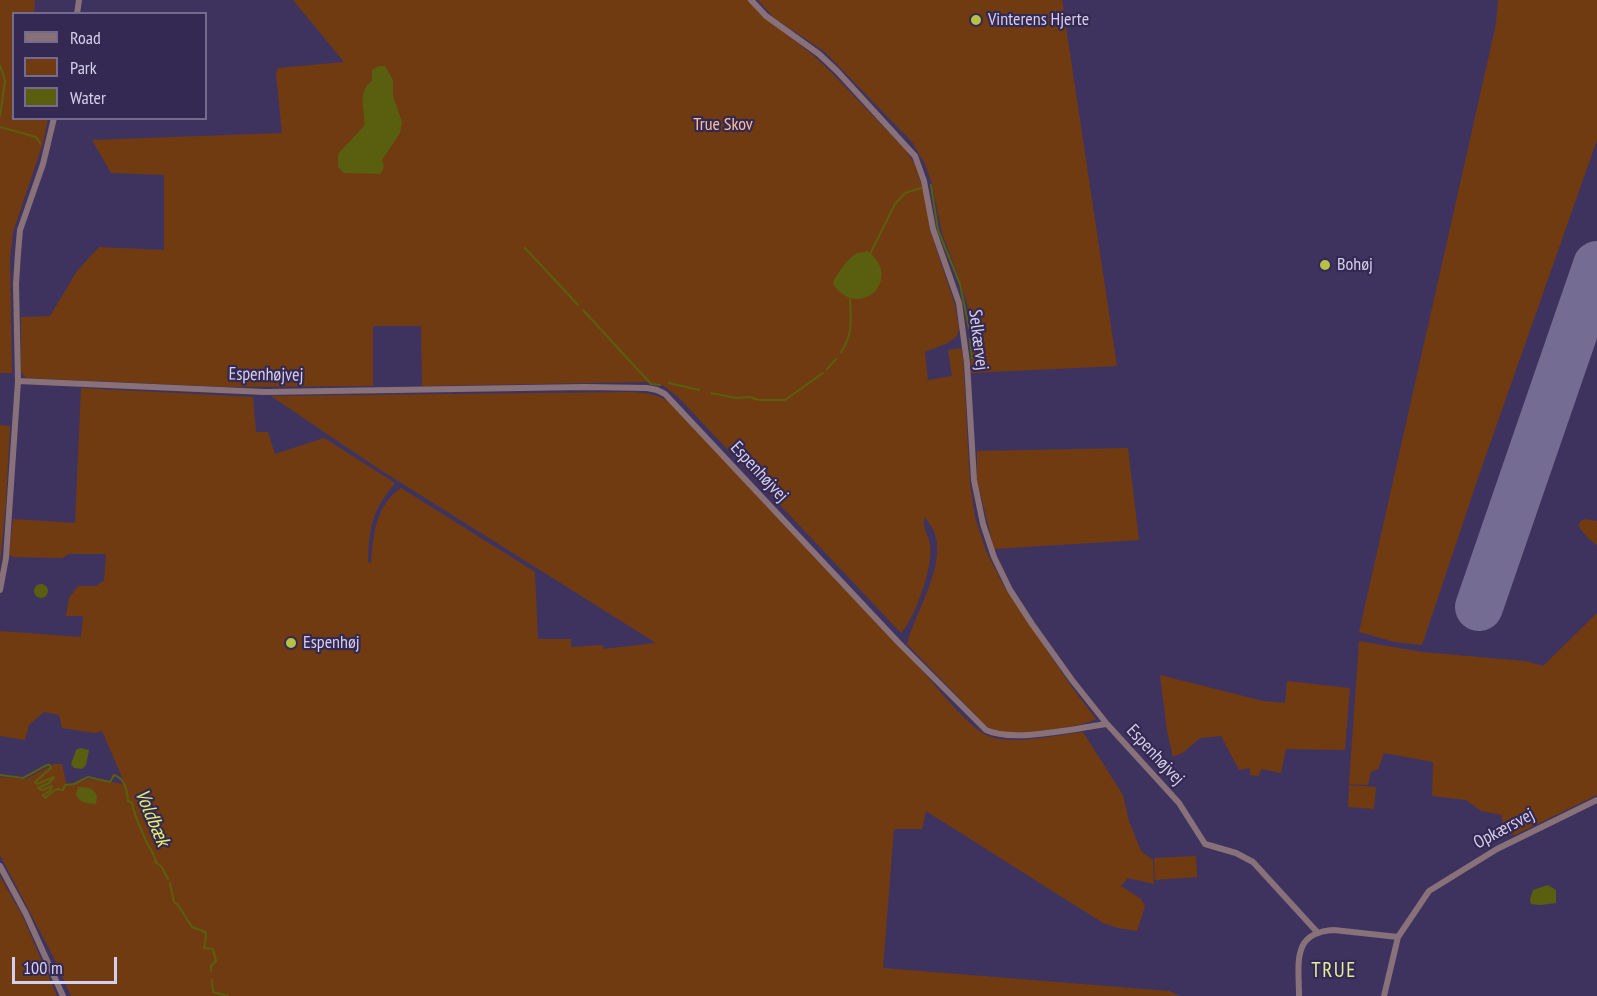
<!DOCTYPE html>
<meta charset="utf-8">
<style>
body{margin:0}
#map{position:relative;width:1597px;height:996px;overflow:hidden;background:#3e335f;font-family:"PT Sans Narrow",sans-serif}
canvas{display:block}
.legend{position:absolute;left:12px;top:12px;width:195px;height:108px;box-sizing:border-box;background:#342953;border:2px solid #746b8f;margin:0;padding:8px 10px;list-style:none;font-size:18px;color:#d4cfea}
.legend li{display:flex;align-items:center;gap:12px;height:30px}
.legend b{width:30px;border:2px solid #746b8f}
.scale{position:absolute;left:12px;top:957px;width:105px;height:27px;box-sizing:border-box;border:3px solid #d4cfea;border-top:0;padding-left:8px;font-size:18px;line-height:21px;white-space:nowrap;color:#d4cfea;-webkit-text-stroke:4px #342953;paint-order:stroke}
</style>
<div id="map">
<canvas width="1597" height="996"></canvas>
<ul class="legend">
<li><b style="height:8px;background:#89717a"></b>Road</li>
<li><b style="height:16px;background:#713b11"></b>Park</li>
<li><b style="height:16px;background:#595f0f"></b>Water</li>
</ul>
<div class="scale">100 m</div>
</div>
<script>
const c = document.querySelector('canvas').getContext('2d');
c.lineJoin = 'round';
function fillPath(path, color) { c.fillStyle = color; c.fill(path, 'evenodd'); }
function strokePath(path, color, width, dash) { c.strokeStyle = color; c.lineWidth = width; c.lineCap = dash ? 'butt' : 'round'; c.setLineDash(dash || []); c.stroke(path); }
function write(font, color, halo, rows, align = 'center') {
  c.font = font + ' "PT Sans Narrow",sans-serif'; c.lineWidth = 4.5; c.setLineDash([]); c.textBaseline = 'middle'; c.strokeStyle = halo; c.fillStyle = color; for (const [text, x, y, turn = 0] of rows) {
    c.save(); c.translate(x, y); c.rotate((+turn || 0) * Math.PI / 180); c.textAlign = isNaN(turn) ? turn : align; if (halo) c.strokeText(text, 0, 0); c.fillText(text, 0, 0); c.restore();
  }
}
fillPath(new Path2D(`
 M0,0h35l-1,13 -20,1v104l34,1 -5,24 -30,89 -3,28 2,113h-12z
 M293,0h455l12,14 53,41 14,13 78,81 9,14 10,28 6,39 25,75 4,24 -2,7 -9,7 -23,9 3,28 24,-4 -4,-26 13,-2 2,9 7,126 5,34 11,34 20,39 65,96 25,33c-13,8 -78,16 -94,13 -6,-1 -12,-4 -17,-7l-78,-81c8,-31 39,-78 28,-110 -2,-6 -7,-12 -10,-17 -4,10 3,16 5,27 4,21 -15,74 -29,89l-222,-235 -15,-12 -18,-4 -224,4 -1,-60h-48v60l-146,1 -201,-9 -5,-6v-55l29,-1 27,-45 22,-24 65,3v-75l-53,-2 -19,-33 190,-7 -6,-59 2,-6 66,-6z
 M758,0h304l55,366 -146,7 -1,-60 -12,-38 -16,-42 -10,-49 -7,-20 -13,-22 -87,-90 -52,-35z
 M1498,0h99v140l-118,335 -57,170 -27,-3 -36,-10 137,-608z
 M81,388l172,9 3,35h12l7,22 49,-16 71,45c-23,27 -26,45 -27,79l3,1c2,-28 5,-58 30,-75l134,84 3,67h33v8l32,-2v4l53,-6 -280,-176 -105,-71 359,-4c18,1 29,2 43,13l248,264c15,17 50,62 70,68 25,8 65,-2 92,-5l40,63 6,26 12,30 12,9 1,24 -26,-6 -7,8 20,13 4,7 -8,25 -19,-3 -15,-5 -177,-112 -4,18h-28l-11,139 286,23 11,5h-1109l-17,-38 -54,-103v-78l26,2 28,-15h8l5,22 22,-7 36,5 -23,-53 -8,2 -32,-5 -3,-13 -15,-3 -15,13 -4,15 -25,-4v-105l81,6 2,-21h-17l3,-18 9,-12h17l9,-5 2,-27h-37l-7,4 -49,-1 -4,-2 4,-36 62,4z
 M0,425l10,1 -4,76 -6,62z
 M1128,448l11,92 -145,9 -17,-69v-29z
 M1586,519l11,2v24l-8,-6 -11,-13 3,-5z
 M1597,613v182l-82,40 -13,-2v-18l-21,-4 -15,-11 -34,-4 1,-34 -49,-9 -6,16 -7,3 -3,13 -19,-1 10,-143 63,11 103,9 18,5z
 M1160,675l103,26 22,2 2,-22 63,7 -5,62 -59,-1 -5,24 -20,-4 -2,7 -9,-1v-7l-11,2 -18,-34 -21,2 -16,14 -11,5 -6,-26z
 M1349,785l27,2 -2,22 -26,-2z
 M1196,856l1,21 -42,3 -1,-22z
 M0,876l22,39 35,81h-57z`), '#713b11');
fillPath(new Path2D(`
 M379,66h6l8,14v16l9,26 -2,11 -18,27 2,6 -3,8 -37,-1 -6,-6v-13l26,-28c2,-16 -8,-34 8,-45v-11z
 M867,251c38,26 -7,72 -34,33 1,-7 16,-27 24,-31 0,0 9,-1 10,-2z
 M34 591a7 7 0 1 1 14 0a7 7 0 1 1-14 0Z
 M80,748l9,2 -3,15 -4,4 -8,-1 -3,-4 5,-14z
 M78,787c9,0 15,0 19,9l-1,8c-9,-1 -16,-1 -20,-9z
 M1548,885l8,5v13l-16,2 -9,-1 -1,-5 3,-9z`), '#595f0f');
strokePath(new Path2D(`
 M0,65l5,16 -5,35
 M0,127l36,10 4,6
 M931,185l7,45 22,54 9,44
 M525,248l53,57
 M870,254l25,-50 10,-11 16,-5
 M583,310l68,74 9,1
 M970,339l2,19
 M841,352c12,-17 10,-33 9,-53
 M827,369l9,-10
 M669,383l30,7
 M711,393l25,5 13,-1 10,3h26l38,-27
 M0,775l23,3 24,-13h3l1,3 -16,14 2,2 17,-7 -5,6 -11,5 4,2 10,-4 -2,5 -7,4 2,3 11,-9 7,1 2,-5 9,-1 14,-7 22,5 4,-7c12,4 13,16 14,26l4,2c2,13 9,25 14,38 4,8 9,13 10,22l5,3 7,13
 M170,883l4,19 4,3 14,22 13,5 1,4 -2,12 9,1 3,12 -5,5v5
 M212,980l1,12 15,4`), '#595f0f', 2);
strokePath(new Path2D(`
 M1479,607l118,-342`), '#746c92', 48);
strokePath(new Path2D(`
 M751,0l15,16 53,38 18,17 78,85 9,25 9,48 26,74 8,60 7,117 9,44 11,33 16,33 22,34 40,56 35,44 72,79 26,41 31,9 17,9 65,71
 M77,14l2,-14
 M18,381l247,11 320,-5 62,1 10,2 8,4 233,248 88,88c27,13 90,-2 121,-6
 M0,590l6,-32 12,-177 -2,-97 2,-31 2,-23 23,-66 11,-46
 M0,866l26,48 37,82
 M1299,996c0,-32 -8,-64 35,-66l64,7
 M1384,996l14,-59 31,-46 68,-42 100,-49`), '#89717a', 6);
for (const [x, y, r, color] of [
 [976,20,6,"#b7c148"],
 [1325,265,6,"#b7c148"],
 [291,643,6,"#b7c148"]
]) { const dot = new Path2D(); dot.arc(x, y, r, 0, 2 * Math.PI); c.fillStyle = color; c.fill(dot); strokePath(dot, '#342953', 2); }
write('18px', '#d4cfea', '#342953', [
 ["Vinterens Hjerte",988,20],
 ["Bohøj",1337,265],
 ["Espenhøj",303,643]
], 'left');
write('18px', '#febe95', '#342953', [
 ["True Skov",723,125]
]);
write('18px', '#d4cfea', '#342953', [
 ["Selkærvej",978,340,83],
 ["Espenhøjvej",266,375,1],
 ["Espenhøjvej",759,472,47],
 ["Espenhøjvej",1155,755,47],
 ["Opkærsvej",1504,829,-28]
]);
write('italic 20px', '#e1ee6e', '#342953', [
 ["Voldbæk",152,818,67]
]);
c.letterSpacing = '1.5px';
write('21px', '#e2eb9d', '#342953', [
 ["TRUE",1334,971]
]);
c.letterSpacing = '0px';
</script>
